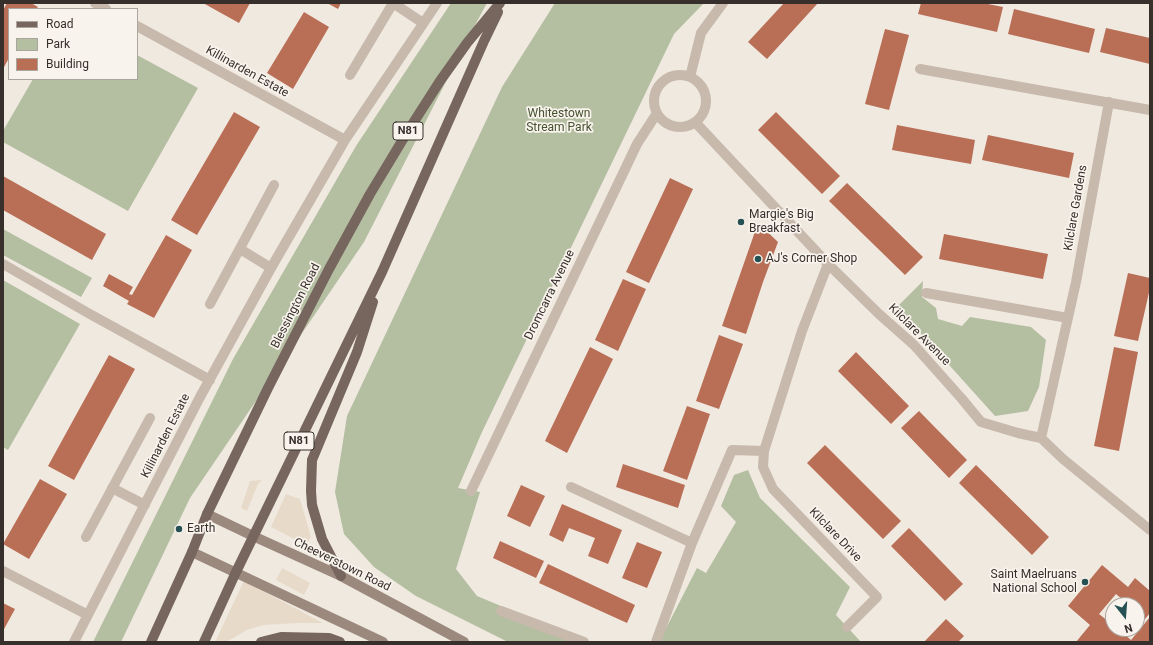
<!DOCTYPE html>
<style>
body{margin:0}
#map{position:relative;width:1153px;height:645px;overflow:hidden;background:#f0e9e0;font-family:Roboto,sans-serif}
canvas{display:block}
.frame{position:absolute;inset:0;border:4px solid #372f2b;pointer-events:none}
.legend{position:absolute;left:8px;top:8px;width:130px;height:72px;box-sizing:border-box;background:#f8f3ec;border:1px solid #aba59f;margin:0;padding:5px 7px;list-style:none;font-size:12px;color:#372f2b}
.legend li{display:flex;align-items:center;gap:8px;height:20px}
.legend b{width:20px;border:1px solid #aba59f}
.north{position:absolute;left:1105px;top:597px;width:40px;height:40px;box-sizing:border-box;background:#f8f3ec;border:1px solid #aba59f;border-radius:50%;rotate:163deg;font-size:11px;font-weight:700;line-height:16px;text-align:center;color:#372f2b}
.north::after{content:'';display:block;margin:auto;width:14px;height:18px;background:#255054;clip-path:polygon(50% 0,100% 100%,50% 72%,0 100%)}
</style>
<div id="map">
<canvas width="1153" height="645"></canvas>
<div class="frame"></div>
<ul class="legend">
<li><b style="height:5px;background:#77665e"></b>Road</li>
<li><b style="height:11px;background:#b4bea1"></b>Park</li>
<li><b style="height:11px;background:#b96e56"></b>Building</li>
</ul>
<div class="north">N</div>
</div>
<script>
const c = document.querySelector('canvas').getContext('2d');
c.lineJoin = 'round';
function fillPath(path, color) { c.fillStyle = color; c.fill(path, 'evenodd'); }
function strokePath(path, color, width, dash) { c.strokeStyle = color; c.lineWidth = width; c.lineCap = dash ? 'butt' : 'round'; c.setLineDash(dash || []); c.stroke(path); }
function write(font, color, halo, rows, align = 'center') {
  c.font = font + ' Roboto,sans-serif'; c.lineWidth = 3.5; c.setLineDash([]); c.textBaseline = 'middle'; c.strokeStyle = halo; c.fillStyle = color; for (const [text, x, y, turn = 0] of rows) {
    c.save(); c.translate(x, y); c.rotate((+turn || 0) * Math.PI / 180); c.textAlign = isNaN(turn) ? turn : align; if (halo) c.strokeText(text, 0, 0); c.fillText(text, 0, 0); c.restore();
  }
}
fillPath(new Path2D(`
 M451,3h36l-13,24 -110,215 -174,256 -69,144h-28l140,-283 123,-213z
 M555,3h149l-30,31 -192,398 -24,56 22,4 -24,77 21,27 110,46h-79l-92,-46 -42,-29 -30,-33 -9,-42 12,-76 155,-329z
 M137,55l61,33 -70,123 -125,-69v-11l30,-52h104z
 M3,229l89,49 -11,19 -78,-42z
 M3,280l77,44 -72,126 -5,-3z
 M923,281l-1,16 14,11 2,11 24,7 8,-9 61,10 15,13 -7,47 -11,24 -33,5 -98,-109z
 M748,470l12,28 90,89 -14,28 25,27h-202l38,-74 9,5 30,-51 -15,-16 13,-31z`), '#b4bea1');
fillPath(new Path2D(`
 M262,480l-4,4 -11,27 -6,-3 9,-27z
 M286,494l14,5 11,38 -5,8 -35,-18z
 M282,568l28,15 -6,12 -28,-15z
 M244,581l79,42h-25l-35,2 -16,5 -21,12h-11z`), '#e7dac9');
fillPath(new Path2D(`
 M7,3h24l7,4 -2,2h-27v49l-6,11v-59z
 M203,3h47l-11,20z
 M327,3h14l-3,6z
 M784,3h34l-51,56 -19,-17z
 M921,3h62l20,4 -6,25 -79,-18z
 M1014,9l81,20 -6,24 -81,-19z
 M304,12l25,15 -36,62 -26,-16z
 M1106,28l44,10v26l-50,-12z
 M885,29l24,6 -20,75 -24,-6z
 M234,112l26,15 -63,108 -26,-15z
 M776,112l64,64 -18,18 -64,-64z
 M897,125l78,15 -4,24 -79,-14z
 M988,135l86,18 -5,25 -87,-18z
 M3,176l103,58 -14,26 -89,-50z
 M670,178l23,11 -44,94 -23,-11z
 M847,183l76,74 -18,18 -76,-74z
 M758,223l20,19 -15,40 -17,52 -24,-8z
 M944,234l104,20 -5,25 -104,-20z
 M166,235l26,15 -38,68 -27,-14 2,-3 -26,-15 6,-12 24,13 -4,7 3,1z
 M1128,273l22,5v10l-12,53 -24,-5z
 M623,279l23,10 -28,62 -23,-11z
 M719,335l24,9 -24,65 -23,-8z
 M590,347l23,12 -46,94 -22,-12z
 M1114,347l24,5 -19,99 -25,-5z
 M856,352l53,54 -18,18 -53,-53z
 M109,355l26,14 -61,111 -26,-14z
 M687,406l23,8 -23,66 -24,-9z
 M919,411l48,49 -18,18 -48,-50z
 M825,445l76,76 -18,18 -76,-76z
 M623,464l62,21 -7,23 -62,-21z
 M976,465l73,72 -17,18 -73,-72z
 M40,479l27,15 -38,65 -26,-15z
 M521,485l24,11 -15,31 -23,-11z
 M562,504l60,26 -14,34 -20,-8 7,-18 -26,-10 -6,14 -14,-7z
 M909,528l54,56 -18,17 -54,-55z
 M500,541l44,20 -8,17 -43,-20z
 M637,542l25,10 -15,36 -25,-10z
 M548,564l87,41 -8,18 -88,-40z
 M1102,565l26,22 7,-9 15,13v22l-5,6 -8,-7v-7h-8l-13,-11 -17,20 14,11v4h5l13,11 19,-23v25h-74l14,-17 -22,-19z
 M3,603l12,6 -12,22z
 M946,619l18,17 -6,6h-34z`), '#b96e56');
strokePath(new Path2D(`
 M95,3l11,6
 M393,3l30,20
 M137,26l208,114
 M920,69l230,41
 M350,75l43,-72
 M654 101a26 26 0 1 1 52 0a26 26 0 1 1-52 0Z
 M690,77l11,-44 22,-30
 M695,122l133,142 51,50 35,31 48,54 19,23 37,11 23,5 22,21 87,71
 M240,249l31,19
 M3,264l85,49 122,67
 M828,264l-26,67 -38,120 -1,16 10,22 104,108 -30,30
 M926,293l142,25
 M210,304l64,-119
 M1041,438l35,-156 33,-180
 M571,487l121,56
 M112,488l33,17
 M471,491l166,-347 20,-31
 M86,537l64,-119
 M3,571l85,44
 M501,611l83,31
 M74,642l126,-245 71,-129 74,-128 92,-137
 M656,642l36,-99 40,-93 32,1`), '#c8b9ad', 10);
strokePath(new Path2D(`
 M207,514l46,22 88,40 123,66
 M192,552l191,90`), '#9b897e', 10);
strokePath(new Path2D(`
 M341,576l-19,-37 -10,-34 -1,-14 1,-31 45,-108 16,-50
 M151,642l41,-90 15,-38 61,-126 61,-119 41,-75 38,-63 32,-50 27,-38 33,-40
 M204,642l32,-70 146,-300 102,-231 14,-29
 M261,642l20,-5 48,1 11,4`), '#77665e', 10);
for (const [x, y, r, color] of [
 [741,222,4,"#255054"],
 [758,259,4,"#255054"],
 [179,529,4,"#255054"],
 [1085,582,4,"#255054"]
]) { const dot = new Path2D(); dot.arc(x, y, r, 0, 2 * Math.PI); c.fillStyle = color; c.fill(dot); strokePath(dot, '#f8f3ec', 1.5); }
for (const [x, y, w] of [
 [408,131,30],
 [299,441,30]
]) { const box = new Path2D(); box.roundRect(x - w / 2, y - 9, w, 18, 3); c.fillStyle = '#f8f3ec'; c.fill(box); strokePath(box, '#372f2b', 1); }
write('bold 11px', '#372f2b', null, [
 ["N81",408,131],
 ["N81",299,441]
]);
write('12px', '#372f2b', '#f8f3ec', [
 ["Killinarden Estate",247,72,29],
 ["Kilclare Gardens",1076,208,-80],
 ["Dromcarra Avenue",550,295,-64],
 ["Blessington Road",296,306,-63],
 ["Kilclare Avenue",919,335,45],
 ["Killinarden Estate",166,436,-63],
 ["Kilclare Drive",835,535,46],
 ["Cheeverstown Road",342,565,26]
]);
write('12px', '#465231', '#f8f3ec', [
 ["Whitestown",559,114],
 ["Stream Park",559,128]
]);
write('12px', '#372f2b', '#f8f3ec', [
 ["Margie's Big",749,215],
 ["Breakfast",749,229],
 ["AJ's Corner Shop",766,259],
 ["Earth",187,529],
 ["Saint Maelruans",1077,575,"right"],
 ["National School",1077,589,"right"]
], 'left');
</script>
